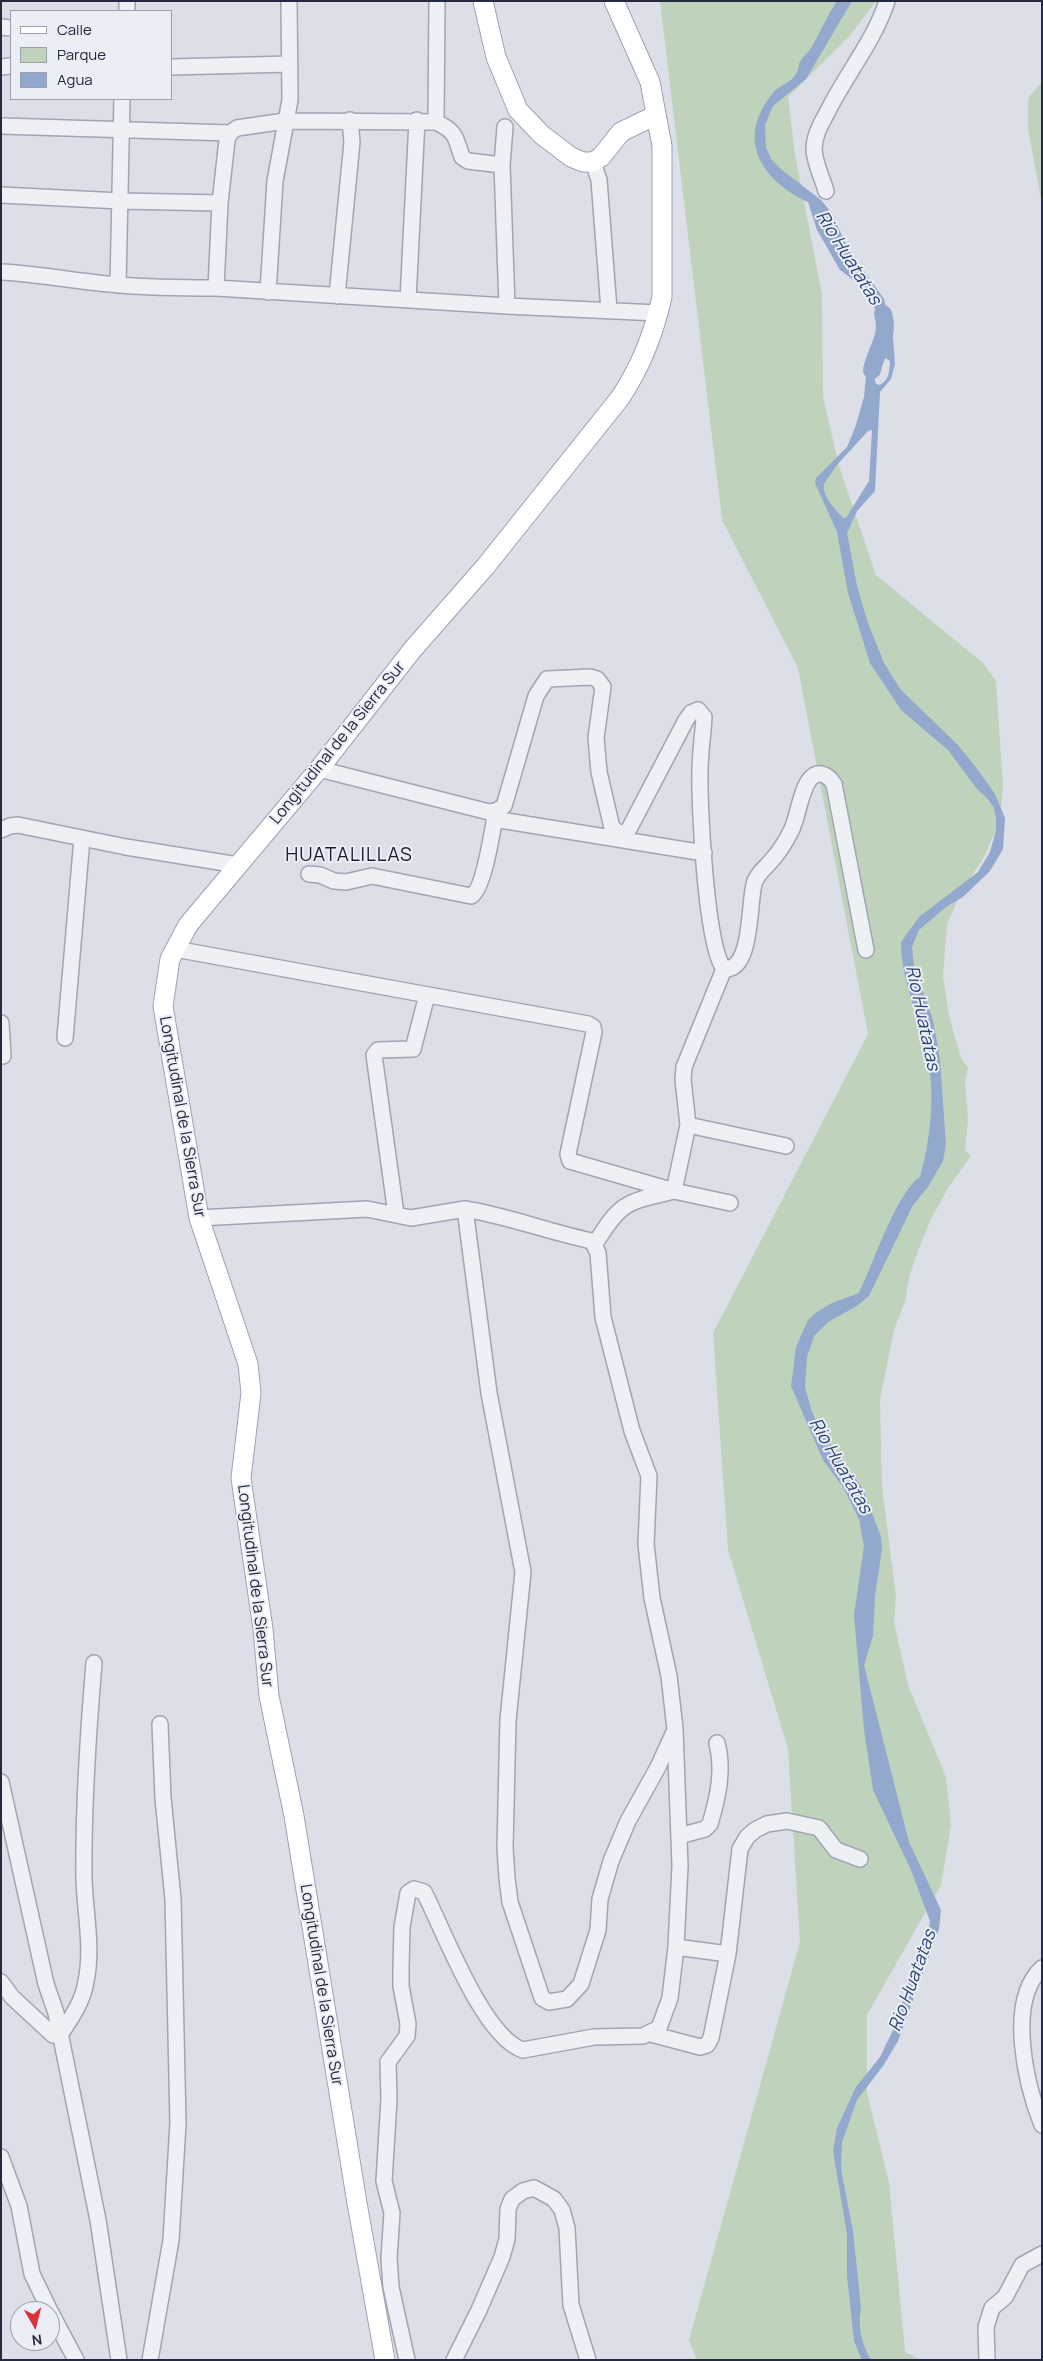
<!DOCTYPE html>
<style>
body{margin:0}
#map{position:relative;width:1043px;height:2361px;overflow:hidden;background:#dcdfe8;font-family:Manrope,sans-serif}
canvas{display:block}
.frame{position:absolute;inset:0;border:2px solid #242b3f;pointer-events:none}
.legend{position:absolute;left:10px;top:10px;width:162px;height:90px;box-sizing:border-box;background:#ebeef5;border:1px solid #9ba0ac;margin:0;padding:6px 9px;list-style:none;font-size:15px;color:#242b3f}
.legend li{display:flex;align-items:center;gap:10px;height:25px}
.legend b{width:25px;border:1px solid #9ba0ac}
.north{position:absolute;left:10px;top:2301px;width:50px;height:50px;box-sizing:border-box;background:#ebeef5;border:1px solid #9ba0ac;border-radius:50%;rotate:172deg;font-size:14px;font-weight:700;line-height:20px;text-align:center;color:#242b3f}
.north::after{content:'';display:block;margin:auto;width:18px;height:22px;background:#dc313a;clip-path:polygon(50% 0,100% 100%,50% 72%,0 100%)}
</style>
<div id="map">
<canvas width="1043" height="2361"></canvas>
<div class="frame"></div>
<ul class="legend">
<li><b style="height:6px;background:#fff"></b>Calle</li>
<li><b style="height:14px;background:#bfd3bc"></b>Parque</li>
<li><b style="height:14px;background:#92a8cc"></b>Agua</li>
</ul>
<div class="north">N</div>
</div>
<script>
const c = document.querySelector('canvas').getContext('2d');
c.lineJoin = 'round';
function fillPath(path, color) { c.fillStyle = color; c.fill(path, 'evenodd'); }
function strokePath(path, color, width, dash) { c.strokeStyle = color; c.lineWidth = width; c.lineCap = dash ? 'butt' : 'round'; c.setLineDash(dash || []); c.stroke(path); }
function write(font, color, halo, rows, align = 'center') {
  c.font = font + ' Manrope,sans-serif'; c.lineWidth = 4; c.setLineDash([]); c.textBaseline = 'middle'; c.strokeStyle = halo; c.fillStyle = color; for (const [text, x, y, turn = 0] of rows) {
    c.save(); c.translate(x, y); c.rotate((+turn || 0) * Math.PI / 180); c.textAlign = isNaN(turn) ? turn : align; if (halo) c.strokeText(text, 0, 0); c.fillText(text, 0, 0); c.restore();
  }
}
fillPath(new Path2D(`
 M660,1h216l-27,36 -61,60 7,57 27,141 1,102 16,69 37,109 107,88 13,18 7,105 -3,35 -17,38 -22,33 -14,33 -4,51 6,40 12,42 7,10 -3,14 3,37 -3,31 6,6 -21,29 -20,36 -12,30 -9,26 -3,22 -12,31 -14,69 2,88 14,109 -2,26 14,63 38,92 5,48 -10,60 -74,130v78l22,89 16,170 16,8h-224l-8,-20 111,-398 -12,-193 -60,-199 -15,-217 155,-299 -70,-366 -76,-148z
 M1042,82v122l-14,-75v-31z`), '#bfd3bc');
fillPath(new Path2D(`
 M837,1h15l-46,78 -33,27 -8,19 1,23 6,12 10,10 39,30 9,11 19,39 35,49 9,40 2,25 -4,15 -11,13 -5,99 -18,20 -10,22 10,53 11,37 16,40 17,27 57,55 17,21 20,28 10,24 -2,31 -13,22 -27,26 -17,10 -27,23 -7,17 2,19 19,54 7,39 6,86 -3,16 -15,26 -15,18 -44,91 -12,10 -29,16 -14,14 -7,21 -2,30 7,25 9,19 42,58 18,48 1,12 -7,47 -2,40 -9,29 45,177 32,68 -2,19 -41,112 -15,25 -26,34 -15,42 -1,27 12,62 8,77c-4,17 1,37 10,52h-9l-8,-19 -7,-65v-42l-14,-83 4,-23 19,-41 24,-30 14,-29 25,-77 10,-23 1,-7 -19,-51 -38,-80 -9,-60 -10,-115 10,-69 -5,-27 -16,-32 -20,-27 -32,-74 5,-39 12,-27 9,-8 15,-9 27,-10c13,-26 38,-102 61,-116 11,-39 16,-88 6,-128 -9,-36 -25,-71 -25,-107l18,-25 59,-45 12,-20 6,-22v-13l-2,-9 -7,-10 -10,-9 -29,-39 -47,-40 -31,-47 -22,-70 -11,-61 -22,-49 1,-5 31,-31 8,-19 9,-31 4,-40 3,-7 12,-1 1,-3 -2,-15 -5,-19 -17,-27 -20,-15 -23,-40 -9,-28c-47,-22 -73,-63 -35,-109 6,-8 18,-10 23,-19 3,-4 2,-10 5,-14 3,-5 7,-7 10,-12 9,-15 16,-32 26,-47zM884,357l6,4c-1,10 0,18 -10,24l-4,-1c-3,-12 -4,-20 8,-27zM872,430l-3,51 -23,37h-3c-8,-9 -21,-22 -19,-34l12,-18 32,-35z`), '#92a8cc');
strokePath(new Path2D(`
 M872,370c4,-20 18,-34 11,-56`), '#92a8cc', 18);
const minor = new Path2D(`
 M127,11v-10
 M1,27l10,1
 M1,67l10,-1
 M171,67l119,-3
 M436,122l1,-121
 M1,126l229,7
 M593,162l6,18 10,130
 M502,165l5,141
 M826,191c-4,-14 -11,-27 -12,-41 0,-17 9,-29 16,-43 18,-35 45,-68 57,-106
 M1,195l120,6 99,2
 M1,272c40,2 79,10 119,13 32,3 64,3 96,3l291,18 151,7
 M118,285l4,-186
 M216,288l4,-85 7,-63 3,-7 7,-5 48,-7 151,1c21,10 19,15 26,35l6,4 34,4 3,-38
 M268,292l7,-111 15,-81 -1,-99
 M337,296l15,-154 -2,-22
 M408,300l9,-180
 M319,769l170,43 7,-1 8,-5 32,-110 11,-17 44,-2 6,2 6,8 -7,51 3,34 13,56 10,7 7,-6 57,-109 5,-7 7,-3 6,7c-1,18 -4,36 -4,54 -1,34 6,175 24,198 30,2 24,-71 31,-88 4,-9 11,-14 17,-21 8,-9 14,-19 19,-29 7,-13 10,-45 21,-54 8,-7 17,-1 22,7l32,166
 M494,819l210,34
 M1,830l9,-4 8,-1 108,22 112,18
 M309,874l11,1 14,6 12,1 26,-6 99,20c13,-6 22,-69 25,-85
 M175,949l413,75 5,3 1,5 -26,122 2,7 104,30 56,12
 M1,1023l2,33
 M65,1038l17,-200
 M688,1125l98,21
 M396,1214l-22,-159 4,-5 35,-1 14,-54
 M199,1218l168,-9 44,9 54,-9 24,184 34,179 -15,148 -3,128 2,30 3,24 32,96 7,4 18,-3 14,-15 17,-54 2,-31 11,-38 17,-40 30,-54 16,-35
 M595,1244c26,-43 32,-42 79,-53l14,-66 -5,-45 1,-13 40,-98
 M1,1782l45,202 10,29 42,207 21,140
 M679,1836l26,-7 5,-5c8,-27 14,-54 7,-81
 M676,1947l52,7
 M1042,1968c-36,33 -16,117 0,157
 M1,1982l11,15 41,38h7
 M651,2034l49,13 7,-2 4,-7 17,-84 12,-105 7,-12 8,-7 12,-6 20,-3 32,7 17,22 24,9
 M60,2035c11,-17 23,-33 26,-54 7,-33 -1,-68 -2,-102 -1,-72 4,-145 10,-216
 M1,2157l18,49 13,68 18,37
 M50,2311l26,49
 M150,2360l21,-120 7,-117 -5,-224 -10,-101 -3,-74
 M407,2360l-16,-73 -2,-29 3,-45 -8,-32 5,-82 -1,-37 19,-26 1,-12 -7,-38v-19l1,-40 6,-34 6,-4 10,3c20,39 59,145 99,158l71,-13 49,-1 16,-8 11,-30 6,-51 4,-81 -5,-137 -6,-53 -17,-78 -6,-54 3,-68 -17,-45 -29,-114 -5,-64 -6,-12c-43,-9 -84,-25 -127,-32
 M454,2360l25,-50 23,-53 5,-18 1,-30 4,-10 11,-8 11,-3 20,11 8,11 5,18 4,77 17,55
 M987,2360l-1,-33 6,-19 13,-11 17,-32 20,-11`);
const major = new Path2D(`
 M483,1l13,56 22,53 24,25 29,22 12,5h10l8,-5 20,-25 35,-17
 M385,2360l-28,-157 -63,-387 -25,-120 -6,-67 -22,-151 10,-85 -3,-29 -49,-146 -36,-212 7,-47 18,-34 131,-156 94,-120 72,-82 135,-169c20,-30 34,-65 42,-101v-151l-12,-64 -36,-81`);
strokePath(minor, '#a1a5b2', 18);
strokePath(major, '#9aa2b5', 21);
strokePath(minor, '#eff0f6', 15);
strokePath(major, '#fff', 19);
write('16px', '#242b3f', '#ebeef5', [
 ["Longitudinal de la Sierra Sur",338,743,-51],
 ["Longitudinal de la Sierra Sur",182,1117,80],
 ["Longitudinal de la Sierra Sur",255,1586,83],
 ["Longitudinal de la Sierra Sur",321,1985,81]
]);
write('italic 18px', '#2a4577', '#ebeef5', [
 ["Rio Huatatas",848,258,58],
 ["Rio Huatatas",922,1018,78],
 ["Rio Huatatas",840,1466,60],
 ["Rio Huatatas",913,1981,-70]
]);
c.letterSpacing = '1px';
write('19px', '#171d30', '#ebeef5', [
 ["HUATALILLAS",349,856]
]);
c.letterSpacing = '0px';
</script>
